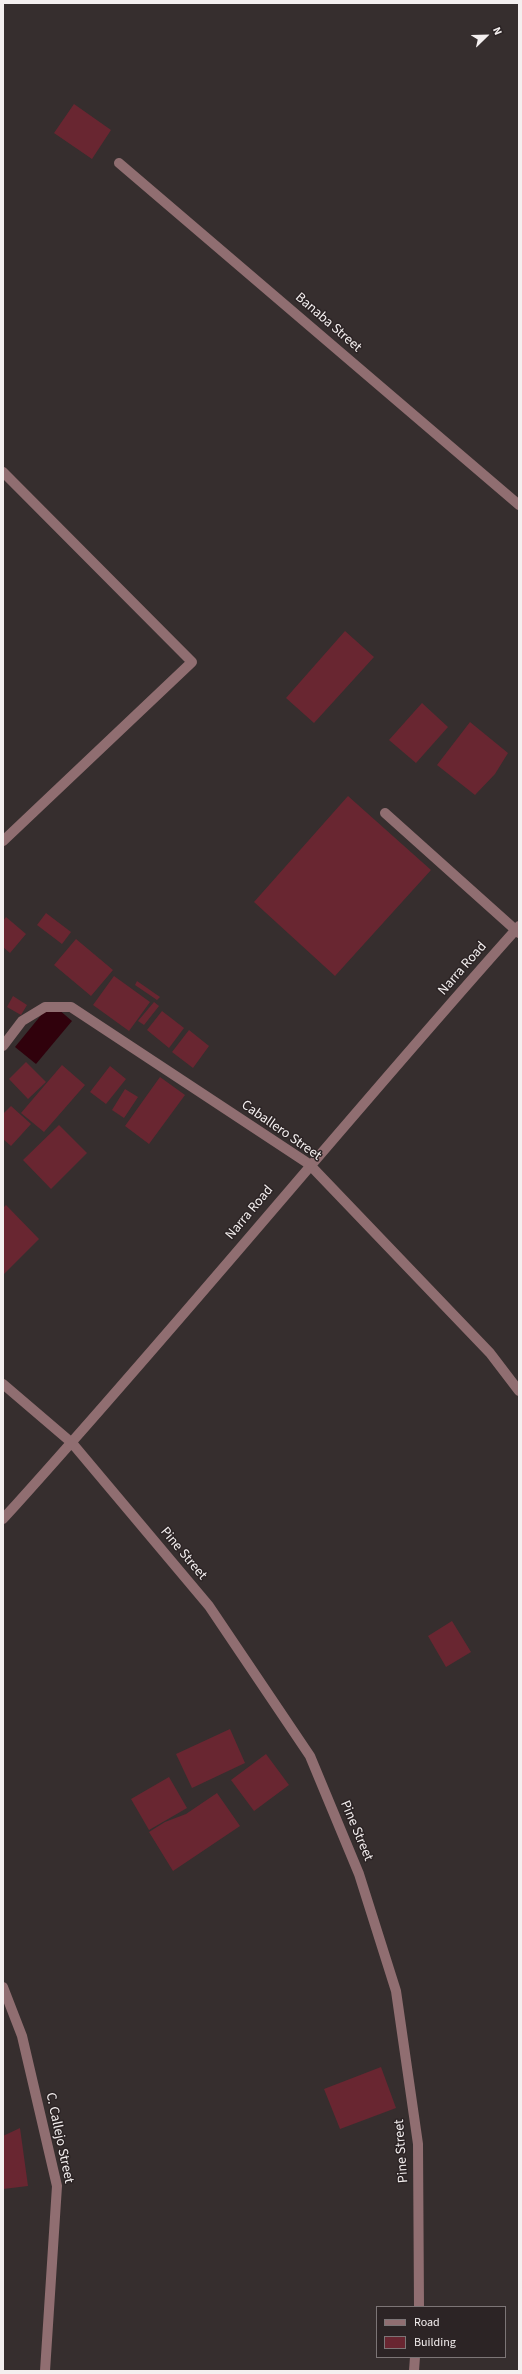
<!DOCTYPE html>
<style>
body{margin:0}
#map{position:relative;width:522px;height:2374px;overflow:hidden;background:#362e2e;font-family:"Source Sans 3",sans-serif}
canvas{display:block}
.frame{position:absolute;inset:0;border:4px solid #f4efef;pointer-events:none}
.legend{position:absolute;left:376px;top:2306px;width:130px;height:52px;box-sizing:border-box;background:#2c2425;border:1px solid #7c7576;margin:0;padding:5px 7px;list-style:none;font-size:12px;color:#f4efef}
.legend li{display:flex;align-items:center;gap:8px;height:20px}
.legend b{width:20px;border:1px solid #7c7576}
.north{position:absolute;left:466px;top:16px;width:40px;height:40px;-webkit-text-stroke:3px #2c2425;paint-order:stroke;rotate:67deg;font-size:11px;font-weight:700;line-height:16px;text-align:center;color:#f4efef}
.north::after{content:'';display:block;margin:auto;width:14px;height:18px;background:#f4efef;clip-path:polygon(50% 0,100% 100%,50% 72%,0 100%)}
</style>
<div id="map">
<canvas width="522" height="2374"></canvas>
<div class="frame"></div>
<ul class="legend">
<li><b style="height:5px;background:#906e71"></b>Road</li>
<li><b style="height:11px;background:#692631"></b>Building</li>
</ul>
<div class="north">N</div>
</div>
<script>
const c = document.querySelector('canvas').getContext('2d');
c.lineJoin = 'round';
function fillPath(path, color) { c.fillStyle = color; c.fill(path, 'evenodd'); }
function strokePath(path, color, width, dash) { c.strokeStyle = color; c.lineWidth = width; c.lineCap = dash ? 'butt' : 'round'; c.setLineDash(dash || []); c.stroke(path); }
function write(font, color, halo, rows, align = 'center') {
  c.font = font + ' "Source Sans 3",sans-serif'; c.lineWidth = 3; c.setLineDash([]); c.textBaseline = 'middle'; c.strokeStyle = halo; c.fillStyle = color; for (const [text, x, y, turn = 0] of rows) {
    c.save(); c.translate(x, y); c.rotate((+turn || 0) * Math.PI / 180); c.textAlign = isNaN(turn) ? turn : align; if (halo) c.strokeText(text, 0, 0); c.fillText(text, 0, 0); c.restore();
  }
}
fillPath(new Path2D(`
 M51,1003l21,18 -36,43 -21,-17z`), '#30010c');
fillPath(new Path2D(`
 M74,104l37,26 -19,29 -38,-26z
 M345,631l29,26 -60,66 -28,-25z
 M422,703l26,24 -32,36 -27,-23z
 M470,722l38,31 -13,21 -20,21 -38,-30z
 M348,796l83,74 -96,106 -81,-74z
 M46,913l25,19 -9,12 -25,-19z
 M6,917l20,17 -16,19 -7,-6v-26z
 M76,939l37,31 -22,26 -37,-31z
 M114,976l36,26 -21,29 -36,-26z
 M137,981l23,16 -3,3 -22,-15z
 M13,996l14,9 -6,10 -14,-8z
 M154,1002l5,4 -15,19 -6,-4z
 M162,1011l22,17 -15,20 -22,-18z
 M189,1030l20,16 -16,22 -21,-16z
 M26,1062l20,20 -18,17 -19,-20z
 M62,1065l23,20 -41,47 -23,-19z
 M110,1066l16,13 -20,25 -16,-12z
 M160,1077l25,18 -36,49 -24,-18z
 M125,1089l13,8 -14,21 -12,-8z
 M11,1106l20,18 -20,22 -8,-7v-25z
 M59,1125l28,28 -36,36 -28,-29z
 M6,1205l33,34 -36,36v-67z
 M452,1621l19,31 -25,15 -18,-31z
 M230,1729l15,34 -53,25 -16,-34z
 M266,1754l23,31 -35,26 -23,-31z
 M169,1777l18,31 -38,22 -18,-31z
 M217,1793l23,33 -67,45 -24,-39 16,-10 21,-8z
 M381,2067l15,41 -56,21 -16,-40z
 M20,2128l8,58 -25,3v-53z`), '#692631');
strokePath(new Path2D(`
 M119,163l400,342
 M3,472l189,190 -189,179
 M385,813l134,120
 M3,1046l19,-25 23,-14h26l238,157 181,189 29,38
 M3,1384l69,59 137,163 101,150 49,118 37,117 22,153 1,163
 M3,1519c176,-194 341,-397 516,-593
 M3,1987l19,49 35,150 -12,185
 M414,2371l1,-14`), '#906e71', 10);
write('14px', '#f4efef', '#2c2425', [
 ["Banaba Street",328,323,41],
 ["Narra Road",463,969,-49],
 ["Caballero Street",281,1131,35],
 ["Narra Road",250,1213,-50],
 ["Pine Street",183,1554,50],
 ["Pine Street",356,1831,67],
 ["C. Callejo Street",59,2138,78],
 ["Pine Street",402,2151,-94]
]);
</script>
